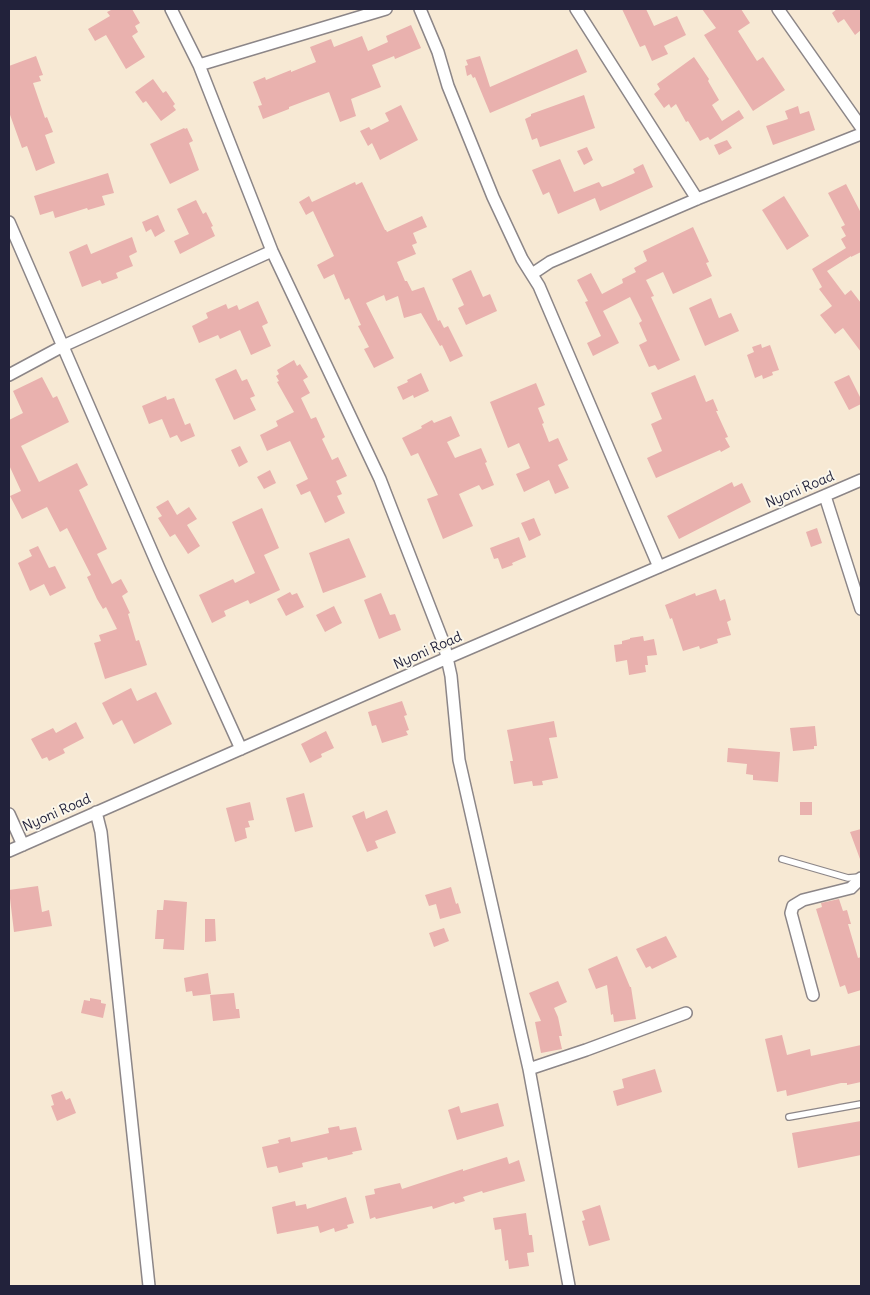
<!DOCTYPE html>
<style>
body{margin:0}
#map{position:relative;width:870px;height:1295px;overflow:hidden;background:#f7e9d4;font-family:Delius,sans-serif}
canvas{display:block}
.frame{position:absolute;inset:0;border:10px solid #22223b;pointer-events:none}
</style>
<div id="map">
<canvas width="870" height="1295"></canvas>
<div class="frame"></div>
</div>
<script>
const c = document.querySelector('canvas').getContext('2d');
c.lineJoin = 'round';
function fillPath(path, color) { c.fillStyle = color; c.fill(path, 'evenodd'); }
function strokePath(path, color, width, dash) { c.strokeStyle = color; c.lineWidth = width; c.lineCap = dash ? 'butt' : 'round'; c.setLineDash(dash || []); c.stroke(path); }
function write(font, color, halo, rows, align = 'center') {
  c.font = font + ' Delius,sans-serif'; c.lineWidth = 4; c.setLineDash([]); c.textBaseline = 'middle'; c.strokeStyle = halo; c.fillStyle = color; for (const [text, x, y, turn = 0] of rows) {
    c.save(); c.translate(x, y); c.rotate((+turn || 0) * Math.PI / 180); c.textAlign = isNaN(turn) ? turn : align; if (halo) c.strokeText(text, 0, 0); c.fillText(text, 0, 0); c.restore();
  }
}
fillPath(new Path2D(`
 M113,9h19l8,14 -5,3 3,6 -6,4 13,21 -19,12 -20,-34 -11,6 -7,-12 22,-13 -3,-4z
 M622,9h24l8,17 23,-10 9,19 -22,11 4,8 -16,7 -7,-16 -5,2z
 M702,9h39l9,14 -12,8 19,30 6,-4 22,33 -32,21 -49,-76 12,-7z
 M837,9h24v21l-6,5 -11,-16 -6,4 -6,-10z
 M411,25l10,23 -26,11 -1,-3 -22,9 9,22 -30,12 5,17 -16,6 -11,-30 -40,15v2l-26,10 -5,-13 4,-1 -9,-23 12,-5 1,3 25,-10v2l25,-10 -6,-15 21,-8 3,8 28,-11 6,15 20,-9 -2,-6z
 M577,49l10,23 -97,41 -15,-36 -2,1 -2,-4 -4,2 -2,-10 3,-1 -2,-5 14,-4 10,31z
 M36,56l7,19 -4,1 2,5 -8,2 12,35 2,-1 6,15 -8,3 10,28 -19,8 -9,-25 -5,2 -13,-36v-46z
 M694,57l15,22 -1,2 11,19 -7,5 10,16 17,-11 5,8 -34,22 -2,-3 -8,4 -12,-20 -2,1 -10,-18 -5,4 -2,-4 -5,4 -10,-14 6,-5 -3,-5z
 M153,79l10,14 3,-2 9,13 -2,2 3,4 -15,11 -15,-20 -3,2 -8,-11z
 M584,95l11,33 -55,19 -3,-9 -5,2 -7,-21 6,-3v-2z
 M401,105l17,35 -38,20 -8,-17 -4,3 -8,-15 9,-4 2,3 18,-9 -4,-8z
 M798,106l2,8 9,-3 6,19 -42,15 -7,-19 22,-7 -3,-8z
 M184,128l1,1 2,-1 6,13 -4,2 10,27 -29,14 -20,-40z
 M727,140l5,8 -13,7 -5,-10z
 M587,147l6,13 -9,5 -7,-14z
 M560,159l14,33 25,-10 3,5 9,-3 24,-11 -2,-4 10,-5 10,23 -53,24 -5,-13 -37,16 -9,-22 -6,3 -11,-25z
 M108,173l6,20 -12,3 3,9 -17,5 -1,-2 -32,10 -2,-7 -13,4 -6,-19z
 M355,182l1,3 6,-3 23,48h1l1,2 35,-16 5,11 -14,6 4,10 -5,2 4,9 -19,8 8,19h2l5,10 12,-4 14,34 2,-1 4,8 4,-2 15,30 -13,6 -8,-17 -2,1 -19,-33 -17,5 -6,-22 -12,5 -2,-6 -18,8 28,55 -20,10 -10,-19 5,-2 -11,-21 3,-1 -12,-27 -4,2 -11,-26 -10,5 -7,-14 17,-9 -21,-45 -7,4 -7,-13 10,-6 3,6z
 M846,184l15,29v39l-10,5v-1l-24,15 18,24 6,-5 10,13v49l-18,-24 -8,6 -15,-19 12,-9 -13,-17 3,-2 -10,-18 34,-21 -5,-9 5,-3 -5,-9 4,-2 -17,-32z
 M784,196l25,40 -22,14 -25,-40z
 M196,200l7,14 3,-2 7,14 -2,1 4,9 -35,18 -6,-13 15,-7 -12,-25z
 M158,215l7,16 -10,6 -4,-8 -5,3 -4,-10z
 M693,227l16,35 -3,1 6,13 -39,18 -10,-22 -17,8 8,16 -3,1 29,63 -22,10 -3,-5 -6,2 -10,-22 8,-4 -8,-18 3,-2 -12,-24 -27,14 16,32 -26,13 -6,-13 14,-7 -16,-34 3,-1 -11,-21 14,-7 11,21 21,-11 -1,-4 14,-7 -2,-4 13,-7 -4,-10z
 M132,237l5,15 -8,4 4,10 -17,7 2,5 -16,6 -2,-4 -18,7 -13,-35 18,-8 4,10z
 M471,270l12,27 7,-3 7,17 -31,14 -8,-17 6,-3 -12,-26z
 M711,298l8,20 12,-5 8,18 -34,15 -16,-38z
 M258,301l10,22 -6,3 9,20 -20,9 -11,-25 -20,9 -2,-4 -19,8 -7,-17 16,-8 -2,-5 20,-9 2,5 9,-4 2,5z
 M761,344l1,4 8,-3 9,25 -7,2 1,3 -10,4 -1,-4 -7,3 -8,-23 7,-3 -2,-5z
 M294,360l3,6 3,-2 8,13 -5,3 7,13 -9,5 10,21 5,-2 9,20 -3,2 10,21 6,-3 9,19 -11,5 6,13 -5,2 8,17 -20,10 -15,-32 -9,4 -5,-10 12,-6 -18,-38 -23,10 -7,-16 18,-9 -2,-5 18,-9 -17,-30 2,-1 -3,-5 3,-2 -2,-4z
 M236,369l6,12 5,-2 8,17 -5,2 6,12 -22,10 -19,-41z
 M421,373l8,18 -15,7 -1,-3 -10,5 -6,-13 11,-5 -1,-2z
 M695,375l11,27 7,-3 5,12h-2l12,26 -3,1 5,9 -9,5 -1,-2 -64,28 -9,-20 15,-7 -11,-27 11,-5 -11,-26z
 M849,375l12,24v5l-12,6 -15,-28z
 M42,377l11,21 4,-2 12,26 -48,24 18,36 38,-19 11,22 -9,5 28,59 -10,5 15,30 9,-5 7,13 -6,4 8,17 -2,1 8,27 3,-1 8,25 -42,14 -11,-36 7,-2 -2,-6 18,-6 -11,-22 -3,2 -6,-10 -10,-22 4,-2 -24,-47 -7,4 -13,-25 -25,12 -12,-23 11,-5 -12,-26v-45l14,-7 -10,-22z
 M536,383l9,22 -7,3 6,15 -2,1 7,18 9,-4 10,22 -10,5 11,23 -14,6 -6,-14 -25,12 -8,-18 14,-6 -11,-25 -11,5 -18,-46z
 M166,396l1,4 7,-2 11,27 5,-2 5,13 -14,6 -4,-7 -7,3 -8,-19 -13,5 -7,-18z
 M451,416l9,20 -13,6 8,16 26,-10 6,14 -2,1 9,22 -12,5 -3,-5 -20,9 14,32 -30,13 -16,-40 11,-4 -20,-42 -7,3 -9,-18 20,-10 -1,-2 11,-6 2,3z
 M240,446l8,16 -9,5 -8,-17z
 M270,470l6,13 -12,6 -7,-12z
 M732,482l2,5 8,-4 9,19 -72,37 -12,-23z
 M168,500l9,15 12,-8 8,12 -10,6 13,21 -12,8 -13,-20 -5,3 -12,-19 4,-2 -6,-9z
 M262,508l17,40 -15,7 16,35 -30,14 -2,-4 -24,11 2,5 -14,7 -13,-28 34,-16 2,4 20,-10 -23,-51z
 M534,518l7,17 -12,6 -8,-18z
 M817,528l5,15 -11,4 -5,-15z
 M519,537l7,20 -14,6 1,2 -11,4 -4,-11 -4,1 -4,-11z
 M349,538l17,39 -43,16 -14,-40z
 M38,546l11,22 6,-2 11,22 -16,8 -6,-12 -14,7 -12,-28 14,-7 -3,-6z
 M716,589l4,12 5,-2 6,21 -4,2 4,13 -14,4 1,4 -18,6 -1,-3 -16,5 -11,-33 -2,1 -5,-14 30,-12 1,3z
 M290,592l2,3 5,-2 7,14 -18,9 -9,-17z
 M381,593l9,22 5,-1 6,16 -22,9 -15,-39z
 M334,606l8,17 -17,9 -9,-17z
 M643,636l1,5 10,-2 3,16 -10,1 1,9h-3l1,7 -17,3 -2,-15 -11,2 -2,-17 8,-1v-3l8,-2v-1z
 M131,688l6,13 19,-9 16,32 -38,20 -12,-24 -9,5 -11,-22z
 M402,701l5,14 -3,1 5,14 -3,1 2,4 -26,8 -6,-18 -4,1 -4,-14z
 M554,721l3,16 -8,1 9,40 -16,3 1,4 -10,1 -1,-5 -18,3 -4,-23h3l-6,-31z
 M76,722l8,16 -21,11 2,4 -16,8 -2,-4 -5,2 -11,-20 22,-11 3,5z
 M815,726l2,20h-3v3l-21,2 -3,-23z
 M326,731l8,17 -13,6 1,3 -12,6 -9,-19z
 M728,748l52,4 -2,30 -25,-2v-5l-7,-1 1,-10 -20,-2z
 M304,793l9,34 -18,5 -9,-34z
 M250,802l4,18 -6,1 2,6 -5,1 2,10 -12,4 -9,-34z
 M800,802h12v13h-12z
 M387,810l9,23 -21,8 3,7 -11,4 -15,-36 12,-5 2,8z
 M861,829v30h-1l-10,-27z
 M38,886l4,26 7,-2 3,16 -38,6 -5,-42z
 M451,887l5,17 2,-1 3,10 -21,6 -4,-15 -7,2 -4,-11z
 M839,899l4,12 4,-1 4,14h-3l10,34 3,-1v33l-13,4 -3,-9 -5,2 -24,-78 6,-2 -1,-4z
 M164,900l23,2 -3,48 -21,-1 1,-10h-9l2,-29h6z
 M205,919h10l1,22 -11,1z
 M444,928l5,13 -15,6 -5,-14z
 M666,936l11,21 -25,12 -2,-3 -4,2 -10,-19z
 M617,956l13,31h1l5,32 -22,3 -1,-8 -2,1 -4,-30 -11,4 -8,-20z
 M208,973l3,21 -18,2 -1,-5 -6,1 -2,-14z
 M558,981l9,21 -13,6 4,9 4,19h-3l3,13 -21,4 -6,-31 6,-1 -12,-28z
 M234,993l2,16h3l1,9 -27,3 -3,-26z
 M90,998l11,2v3l5,1 -3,14 -22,-5 3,-13 6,1z
 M782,1035l5,20 23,-6 1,7 50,-11v37l-14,3v-2h-6l-54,13 -1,-6 -9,2 -12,-53z
 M655,1069l7,23 -45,14 -4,-15 11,-3 -2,-9z
 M62,1091l4,9 4,-2 6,15 -19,8 -6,-15 3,-1 -3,-10z
 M498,1103l6,23 -47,14 -9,-30 11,-4 2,7z
 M861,1121v34l-63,13 -6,-35z
 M339,1126l1,4 16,-3 6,23 -10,2 1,2 -25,6 -1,-3 -25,6 1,4 -24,6 -2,-7 -10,2 -5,-21 17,-4 -1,-3 12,-3 1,5 38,-9 -1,-5z
 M507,1157l2,7 10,-4 6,21 -42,12 -1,-2 -19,6 2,4 -10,3 -1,-2 -21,7 -1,-3 -56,13 -1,-2 -5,2 -5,-23 10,-2 -1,-5 26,-6 2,6 61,-20v2z
 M346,1197l8,26 -7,2 1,3 -13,4 -1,-4 -14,5 -2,-7 -41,8 -5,-27 23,-6 1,5 10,-2 1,5z
 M600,1205l10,35 -21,6 -7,-25 3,-1 -3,-9z
 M526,1213l3,22h3l2,17 -7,1 2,13 -20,3 -1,-9 -3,1 -4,-32 -6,1 -2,-12z`), '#e9b1ae');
const service = new Path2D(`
 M782,859l66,19 11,-1
 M789,1117l72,-13`);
const minor = new Path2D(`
 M171,9l28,56 73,186 108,228 64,165 7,32 8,84 70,309 40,217
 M420,9l18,43 10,34 45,111 29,62 17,27 120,281
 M576,9l121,190
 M778,9l83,118
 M199,65l187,-56
 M9,222l150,346 82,181
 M532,274l18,-12 147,-63 164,-65
 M9,375l54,-29 209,-95
 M825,496l36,113
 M96,812l5,20 48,454
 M9,814l14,31
 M9,851l445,-196 407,-175
 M813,995l-22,-82 2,-7 10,-6 48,-12 10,-10
 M529,1069l57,-19 100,-37`);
strokePath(service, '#8c8688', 8);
strokePath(minor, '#8c8688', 14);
strokePath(service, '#fff', 5.5);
strokePath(minor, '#fff', 11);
write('14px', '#22223b', '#fbf7ec', [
 ["Nyoni Road",800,490,-23],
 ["Nyoni Road",428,651,-24],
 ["Nyoni Road",57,813,-24]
]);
</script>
